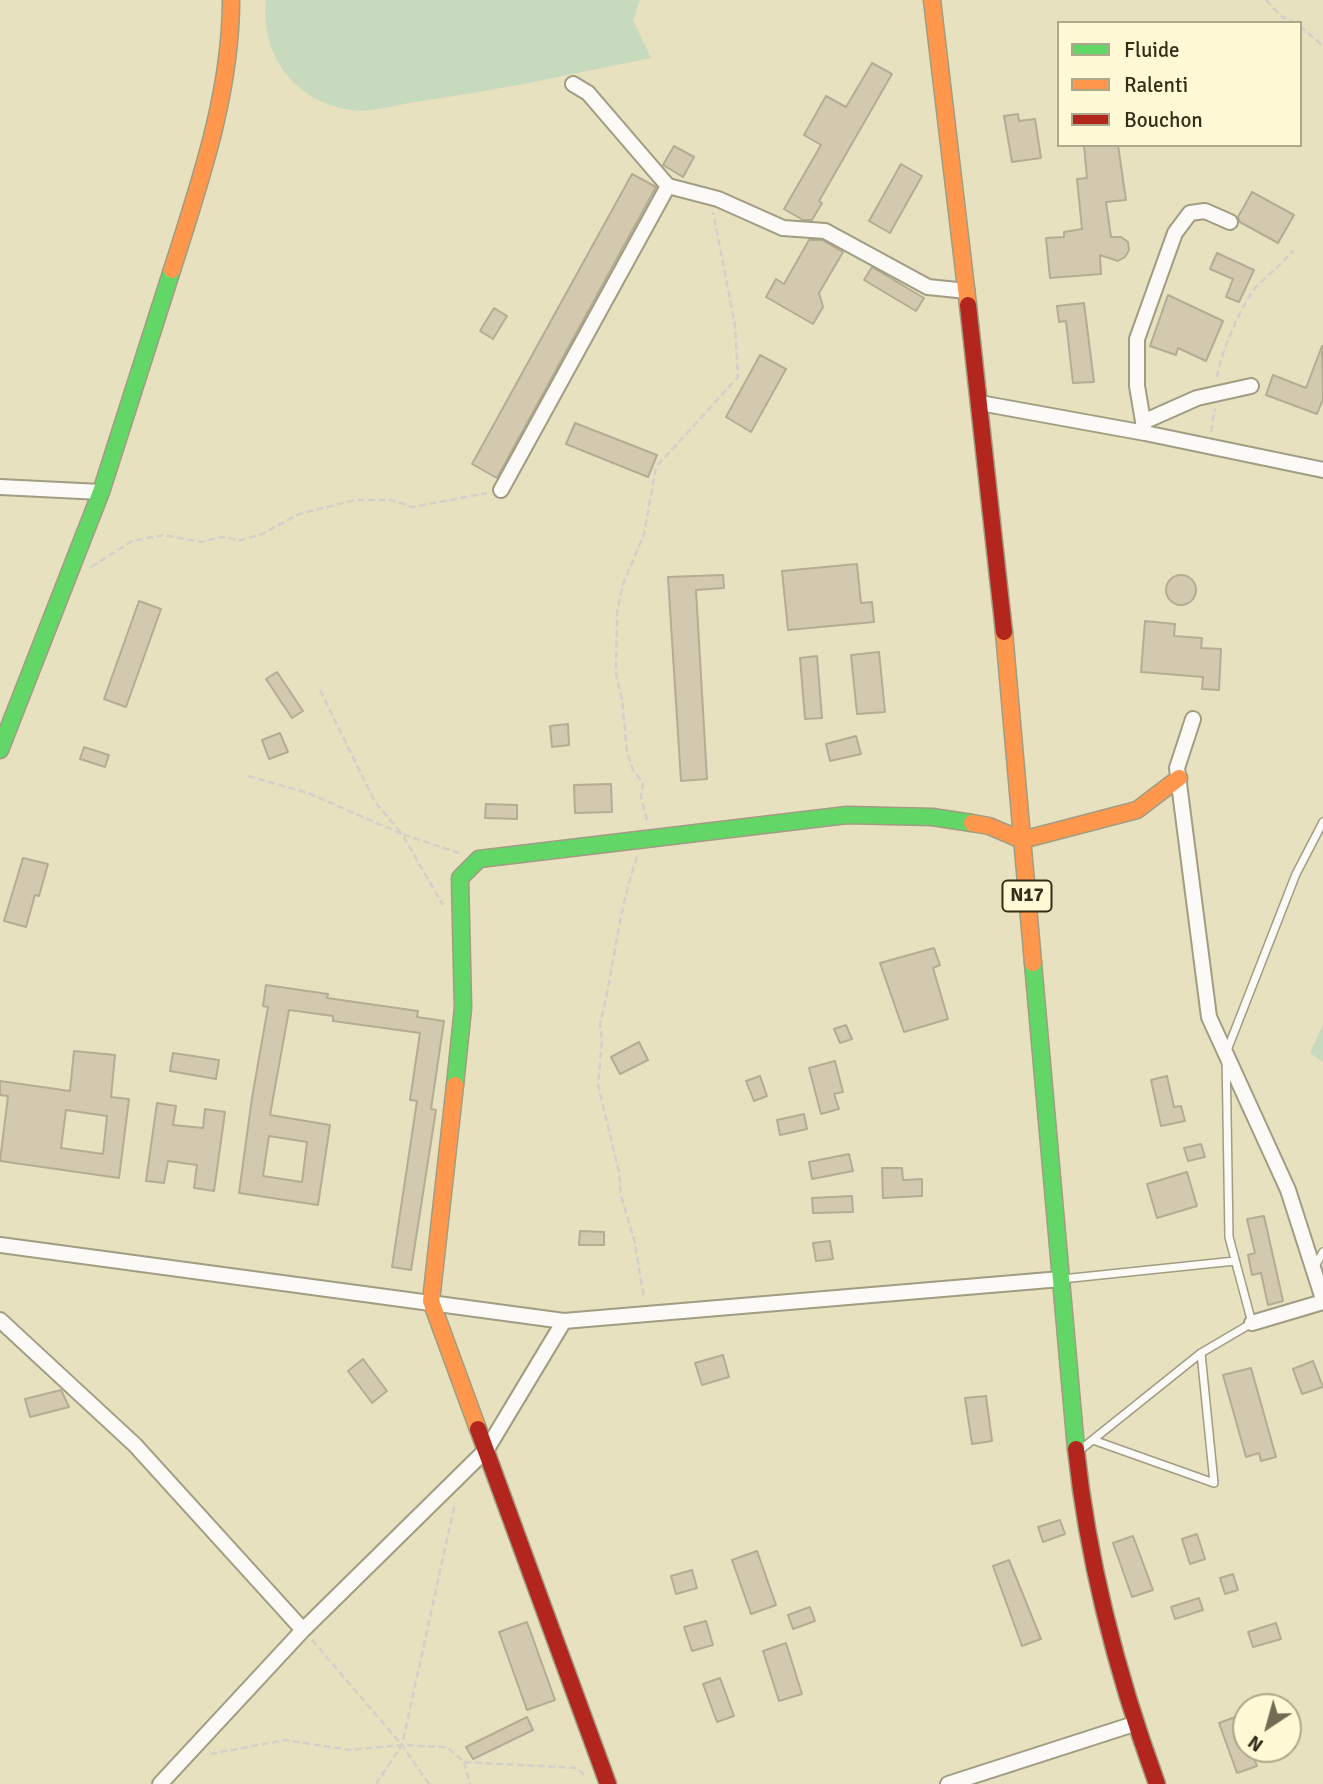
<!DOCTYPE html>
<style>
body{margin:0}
#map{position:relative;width:1323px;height:1784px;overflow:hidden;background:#e7e1c0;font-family:Signika,sans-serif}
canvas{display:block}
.legend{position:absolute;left:1057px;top:21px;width:245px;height:126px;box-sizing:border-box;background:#fff9d6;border:2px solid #ada88a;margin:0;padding:9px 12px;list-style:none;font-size:21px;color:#332f17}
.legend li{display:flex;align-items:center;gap:14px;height:35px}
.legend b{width:35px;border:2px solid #ada88a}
.north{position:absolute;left:1232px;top:1693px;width:70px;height:70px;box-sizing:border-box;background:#fff9d6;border:2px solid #ada88a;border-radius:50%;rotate:216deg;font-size:19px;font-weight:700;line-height:28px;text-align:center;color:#332f17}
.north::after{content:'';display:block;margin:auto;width:24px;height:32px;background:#726d52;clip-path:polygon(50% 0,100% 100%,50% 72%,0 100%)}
</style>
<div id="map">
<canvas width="1323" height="1784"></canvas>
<ul class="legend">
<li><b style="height:9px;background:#63d668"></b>Fluide</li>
<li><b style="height:9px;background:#ff974d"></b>Ralenti</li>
<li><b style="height:9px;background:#b3261e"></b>Bouchon</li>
</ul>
<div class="north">N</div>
</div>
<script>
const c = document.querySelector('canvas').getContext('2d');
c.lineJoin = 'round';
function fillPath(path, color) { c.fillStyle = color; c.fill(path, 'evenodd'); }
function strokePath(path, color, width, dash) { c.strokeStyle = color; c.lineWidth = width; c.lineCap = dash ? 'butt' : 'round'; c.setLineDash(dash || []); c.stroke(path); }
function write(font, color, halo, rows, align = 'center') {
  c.font = font + ' Signika,sans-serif'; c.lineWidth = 7; c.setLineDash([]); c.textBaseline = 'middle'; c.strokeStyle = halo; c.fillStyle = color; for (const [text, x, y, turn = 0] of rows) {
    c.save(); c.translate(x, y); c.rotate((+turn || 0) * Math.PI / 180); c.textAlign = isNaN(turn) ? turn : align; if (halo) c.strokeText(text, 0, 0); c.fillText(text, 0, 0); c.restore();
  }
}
fillPath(new Path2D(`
 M266,0h374l-7,20 18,38c-78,16 -157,33 -236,44 -19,3 -45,11 -64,8 -55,-8 -91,-53 -85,-110z
 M1323,1024v38l-13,-9z`), '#c7dabe');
const building = new Path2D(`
 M872,63l20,11 -73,127 3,2 -10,17h-9l-19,-11 37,-64 -17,-10 22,-39 20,11z
 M1018,114l1,7 16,-2 6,39 -29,4 -8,-46z
 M1084,145h34l8,55 -20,2 5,35h10l7,5 1,8 -4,7 -7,4 -18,-6 1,19 -51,4 -4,-40 18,-1v-5l18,-3 -5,-50 10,-1z
 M674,146l20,11 -11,20 -20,-12z
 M901,164l21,12 -32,57 -21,-12z
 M632,174l24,13 -159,291 -25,-14z
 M1252,192l42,23 -16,28 -38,-21 -2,-5z
 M809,240h13l21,12 -24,41 4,14 -10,17 -47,-27 10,-18 8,5z
 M1217,253l37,17 -15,32 -13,-5 7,-18 -23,-10z
 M872,267l52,31 -8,13 -52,-31z
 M1168,295l55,26 -17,40 -28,-13 -2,7 -26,-9z
 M1084,303l10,79 -21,1 -7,-62 -7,1 -2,-16z
 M494,308l13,8 -14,23 -13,-8z
 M1322,346l1,53 -6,15 -51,-19 7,-20 33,13z
 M760,355l26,14 -35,63 -25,-15z
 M575,423l82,32 -9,22 -82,-33z
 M857,564l4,39 11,-1 2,20 -86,8 -6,-59z
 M723,575l1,13 -28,2 11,189 -26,2 -13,-204z
 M1166 590a15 15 0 1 1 30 0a15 15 0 1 1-30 0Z
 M139,601l22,8 -35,98 -22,-8z
 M1145,621l30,3 -1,12 28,2 -1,10 20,1 -2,41 -17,-1 1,-12 -62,-5z
 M879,652l6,60 -28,2 -6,-59z
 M817,656l5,62 -17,1 -5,-61z
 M277,672l26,39 -11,7 -26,-39z
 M568,724l1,21 -17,2 -2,-21z
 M280,733l8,19 -19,7 -7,-19z
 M856,736l5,18 -31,7 -4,-17z
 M84,747l25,8 -4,12 -25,-8z
 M611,784l1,28 -37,1 -1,-28z
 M486,804l31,1v14l-32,-1z
 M23,858l25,6 -9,32 -4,-1 -9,32 -22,-6z
 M934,948l6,17 -7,3 15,51 -44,13 -24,-69z
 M266,985l62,9 -1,4 91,13 -1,6 27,4 -13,88 5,1 -25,160 -19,-3 25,-166 -7,-1 10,-67 -87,-12v-5l-44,-6 -19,105 60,10 -12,80 -79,-12 13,-95 16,-91 -5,-1zM269,1136l38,6 -5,40 -39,-6z
 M846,1025l6,14 -12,4 -6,-14z
 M639,1042l9,18 -28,14 -9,-17z
 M74,1051l41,4 -4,42 18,2 -10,79 -119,-17 8,-65 -8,-1v-14l70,10zM66,1110l41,6 -4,38 -42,-6z
 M173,1053l46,7 -3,19 -46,-8z
 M835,1061l8,31 -9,2 5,15 -18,5 -12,-46z
 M760,1076l7,20 -13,5 -8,-20z
 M1167,1076l7,31 7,-1 4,15 -24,5 -10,-46z
 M157,1103l19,3 -3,19 30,3 2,-19 20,3 -11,79 -20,-3 3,-23 -29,-4 -4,22 -18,-2z
 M804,1114l3,15 -27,6 -3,-15z
 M1201,1144l4,13 -17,4 -4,-13z
 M849,1154l4,17 -41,8 -3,-17z
 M882,1168h20l1,12 19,-1v17l-39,2z
 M1187,1172l10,34 -40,12 -10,-34z
 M852,1196l1,16 -40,1 -1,-15z
 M1264,1216l19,85 -15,4 -7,-32 -9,2 -4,-20 7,-2 -8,-34z
 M580,1231l24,1v13h-25z
 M830,1241l3,18 -17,2 -3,-18z
 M723,1355l6,22 -27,8 -7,-22z
 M363,1359l24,32 -15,12 -24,-32z
 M1313,1361l10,26 -21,7 -9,-25z
 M1251,1368l25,89 -15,4 -2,-8 -13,4 -23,-82z
 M61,1390l8,17 -39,10 -5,-18z
 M986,1396l6,45 -20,3 -7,-46z
 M1060,1520l5,14 -22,8 -5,-15z
 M1197,1534l8,25 -15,5 -8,-25z
 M1133,1536l20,54 -21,7 -19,-54z
 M757,1551l19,54 -25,9 -19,-54z
 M1009,1560l32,79 -19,7 -29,-80z
 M692,1570l5,18 -21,6 -5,-18z
 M1233,1574l5,16 -13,4 -5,-16z
 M1199,1598l4,12 -28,9 -4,-12z
 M810,1607l5,14 -22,8 -5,-14z
 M706,1621l7,24 -21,6 -8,-24z
 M527,1622l28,78 -28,10 -28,-78z
 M1276,1623l5,16 -28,8 -5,-15z
 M786,1643l16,51 -23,7 -16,-50z
 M720,1678l14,38 -17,6 -14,-38z
 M1238,1716l8,22v11h4l7,17 -20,7 -18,-50z
 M527,1717l6,13 -60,29 -7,-12z`);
fillPath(building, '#d3c9af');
strokePath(building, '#b4ac93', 2);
const lane = new Path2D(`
 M1314,1268l9,-16
 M1062,1279l173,-18
 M1093,1440l121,43 -13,-130
 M1080,1450l121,-97 51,-30 -23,-86 -3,-184 70,-179 27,-52`);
const street = new Path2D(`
 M573,84l15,9 80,93 50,13 65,29 42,3 103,56 39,4
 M980,403l165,30 178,37
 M1143,422l54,-24 54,-12
 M1145,433l-8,-47v-47l38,-106 15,-20 15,-2 25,11
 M0,487l101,5
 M501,490l167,-304
 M1193,719l-16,49 32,249 79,173 35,109
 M0,1245l564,76 497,-42
 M0,1320l135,125 168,185
 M1252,1323l71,-21
 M160,1784l143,-154 184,-181 77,-128
 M948,1784l186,-60`);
const fast = new Path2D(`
 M0,750l101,-258 71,-222
 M1033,963l43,486
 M455,1085l8,-77 -3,-130 19,-19 368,-44 85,2 40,6`);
const slow = new Path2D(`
 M932,0l36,305
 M172,270c28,-88 59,-177 59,-270
 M1004,632l29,331
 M972,823l17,3 33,14 115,-30 42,-32
 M455,1085l-24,216 47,128`);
const jam = new Path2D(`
 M968,305l36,327
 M478,1429l130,355
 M1076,1449c12,114 42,228 81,335`);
strokePath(lane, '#a19c82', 10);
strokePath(street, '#a19c82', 18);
strokePath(fast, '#a19c82', 19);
strokePath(slow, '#a19c82', 19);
strokePath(jam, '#a19c82', 19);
strokePath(new Path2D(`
 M1266,0l16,17 13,6
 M1300,26l23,20
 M1217,377c3,-22 26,-78 42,-93 12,-12 24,-20 34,-34
 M1211,432l4,-24
 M91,567l41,-26 32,-6 37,7 20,-5 20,3 21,-6 37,-20 56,-14h36l22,7 74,-14
 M320,690l55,112 27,32 57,19
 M248,776l60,17 94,41 41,71
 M647,820l-6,-23 2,-14 -10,-13 -6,-18 -5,-53 -6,-24 1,-62 6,-29 21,-50 12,-67 82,-90 -3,-52 -22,-113
 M637,857c-19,54 -23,112 -37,167l2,17 -4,44 21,87 2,24 13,43 10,59
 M312,1640l90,105 27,39
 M210,1754l75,-14 65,10 52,-5 45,2 17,15 113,6 7,7
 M464,1762l6,22
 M376,1784l26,-39 53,-242`), '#d3d1c7', 2.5, [7, 3.5]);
strokePath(lane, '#fbfaf6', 7);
strokePath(street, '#fbfaf6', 14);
strokePath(fast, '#63d668', 16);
strokePath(slow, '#ff974d', 16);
strokePath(jam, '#b3261e', 16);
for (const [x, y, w] of [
 [1027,896,49]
]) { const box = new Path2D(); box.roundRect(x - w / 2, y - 15.5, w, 31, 5); c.fillStyle = '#fff9d6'; c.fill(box); strokePath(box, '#332f17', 2); }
write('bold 19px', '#332f17', null, [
 ["N17",1027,896]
]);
</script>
